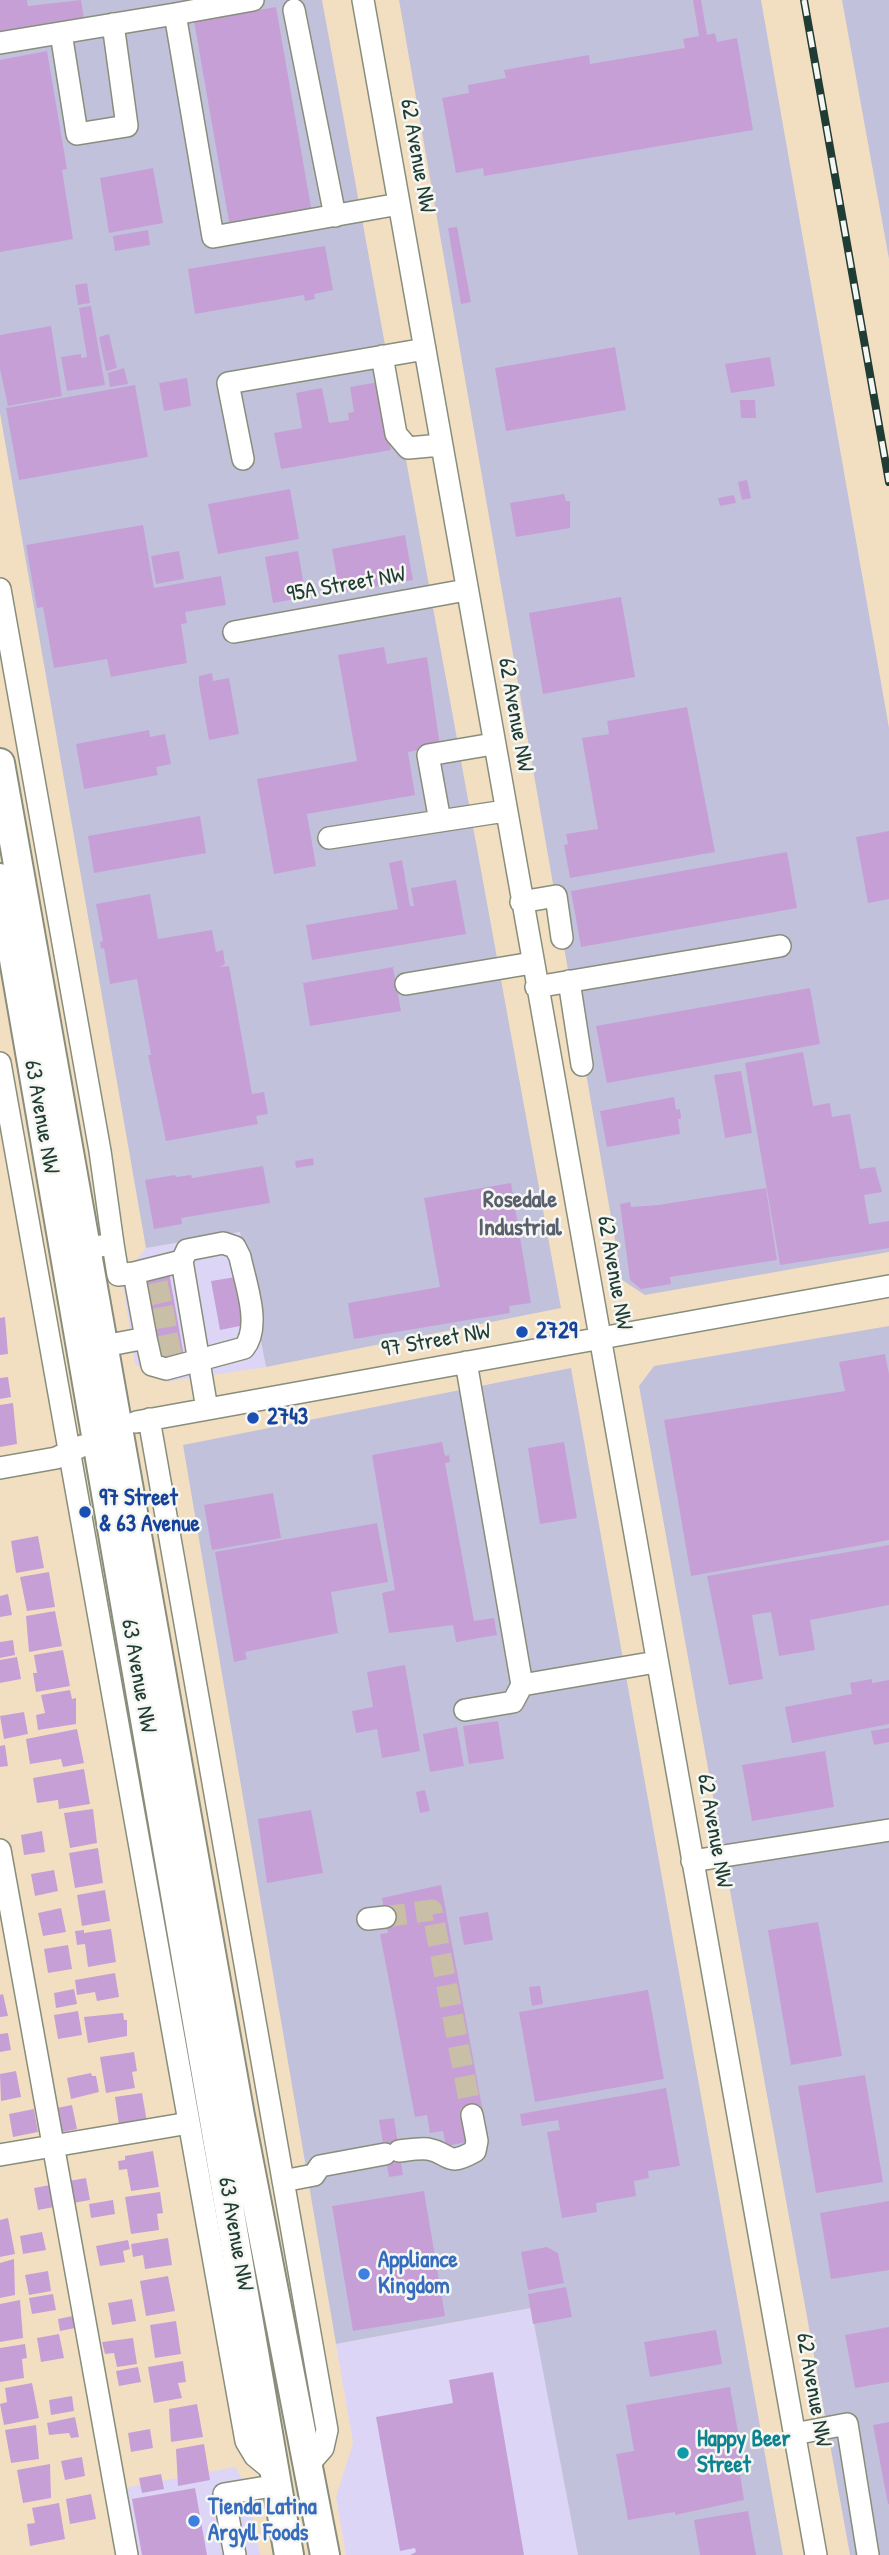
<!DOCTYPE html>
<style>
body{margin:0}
canvas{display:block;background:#f2dfc2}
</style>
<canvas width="889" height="2555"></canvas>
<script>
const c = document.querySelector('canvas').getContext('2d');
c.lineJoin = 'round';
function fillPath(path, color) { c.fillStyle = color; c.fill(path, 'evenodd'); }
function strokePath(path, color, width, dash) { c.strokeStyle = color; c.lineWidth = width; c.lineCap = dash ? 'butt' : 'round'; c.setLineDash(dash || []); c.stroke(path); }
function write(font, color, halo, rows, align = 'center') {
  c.font = font + ' "Patrick Hand",sans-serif'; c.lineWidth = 5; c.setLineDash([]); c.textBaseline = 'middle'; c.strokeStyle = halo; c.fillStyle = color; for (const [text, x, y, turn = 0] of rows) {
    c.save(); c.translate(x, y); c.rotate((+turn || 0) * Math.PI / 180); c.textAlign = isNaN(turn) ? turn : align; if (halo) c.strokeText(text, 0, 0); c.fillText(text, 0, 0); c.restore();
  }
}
fillPath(new Path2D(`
 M240,1231l26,136 -100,15 -31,-18 -13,-86 24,-30z
 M532,2308l46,247h-232l-10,-58 17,-54 -17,-99z
 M235,2467l13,21 12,67h-124l-12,-67z`), '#dcd5f6');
fillPath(new Path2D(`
 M0,0h322l239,1308 -295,59 -26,-135 -94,16 -146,-835z
 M399,0h362l128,728v524l-244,43 -23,-15z
 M842,0h47v259z
 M889,1326v1229h-39l-211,-1169 15,-20z
 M571,1368l212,1187h-205l-47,-247 -195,36 -153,-899z`), '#c2c1dc');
fillPath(new Path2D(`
 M0,0h27l1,6 53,-6 3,18 -84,16z
 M693,0h8l6,35 8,-2 2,9 20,-4 16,92 -269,46 -1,-8 -27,5 -14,-75 27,-5 -1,-8 38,-7 -2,-8 85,-15 1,9 95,-16 -2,-9 16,-3z
 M276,7l36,206 -82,14 -36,-206z
 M47,51l20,118 -5,1 11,69 -73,13v-192z
 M153,168l10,55 -54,10 -9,-55z
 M457,227l14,75 -10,2 -13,-76z
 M148,230l2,15 -35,6 -2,-15z
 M325,246l8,44 -19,4 1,5 -10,2 -1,-6 -109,19 -7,-45z
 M87,283l3,20 -12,2 -3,-20z
 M91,306l14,79 -38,6 -6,-34 20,-3v4l6,-1 -8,-49z
 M51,326l11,70 -54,10 -8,-37v-34z
 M109,334l8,34 -11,3 -7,-34z
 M615,347l11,63 -120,21 -11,-63z
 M770,357l5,29 -44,7 -6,-29z
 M124,368l4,16 -18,3 -2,-14z
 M187,378l4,28 -27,5 -5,-28z
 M379,382l12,68 -110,19 -7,-36 28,-5 -6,-35 26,-5 7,35 20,-3 -1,-7 6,-1 -4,-25z
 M135,385l13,72 -129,23 -13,-72z
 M740,400h15l1,18h-15z
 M747,480l4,18 -9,2 -4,-18z
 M290,489l9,50 -81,15 -10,-50z
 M564,494l2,7h4v27l-54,9 -6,-34z
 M734,495l2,8 -16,3 -2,-8z
 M143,525l11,63 67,-12 5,29 -41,7 2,11 -6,1 6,39 -76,14 -4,-18 -53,9 -11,-61 -6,1 -11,-63z
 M405,535l8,45 -73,13 -8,-44z
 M179,551l5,28 -28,5 -5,-28z
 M298,551l8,46 -33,6 -8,-46z
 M621,597l14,80 -92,17 -14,-81z
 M384,647l3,17 40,-7 13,89 -32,6 7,43 -108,19 9,52 -42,8 -17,-95 100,-18 -19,-106z
 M212,673l1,8 16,-3 10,56 -30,6 -10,-56v-8z
 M687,707l28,145 -145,26 -6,-33 4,-1 -2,-10 32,-5 -16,-91 27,-4 -2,-13z
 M149,730l1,7 15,-3 6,30 -15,3 2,8 -74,14 -8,-45z
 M200,816l6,37 -112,20 -6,-37z
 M889,831v68l-21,4 -12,-66z
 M787,852l10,56 -216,39 -10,-56z
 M402,860l8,46h4l-3,-18 45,-8 10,54 -154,26 -6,-35 92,-16 -9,-46z
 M150,894l8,45 54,-9 4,22 7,-2 2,14 -6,3 10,-1 23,128 12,-2 4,22 -12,2 2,8 -92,17 -18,-86h3l-14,-76 -27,5 -6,-36 -3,1 -1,-7 3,-1 -7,-37z
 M393,967l8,44 -91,15 -7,-43z
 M810,988l10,56 -213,39 -11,-57z
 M803,1052l10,54 17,-3 2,14 18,-3 10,55 15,-2 7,25 -18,3 5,29 20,-3v27l-109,17 -35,-202z
 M741,1071l11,62 -27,5 -11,-63z
 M674,1097l2,13 4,-1 1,10h-3l2,15 -73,13 -7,-36z
 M313,1158l1,7 -18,3 -1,-7z
 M263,1166l7,37 -89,15 1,6 -28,5 -9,-49 30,-5 1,2 15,-2 1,3z
 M511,1183l20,120 -22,3 1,7 -156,26 -6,-36 92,-16 -16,-89z
 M766,1188l11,72 -107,17 1,7 -30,5 -11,-9 -10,-76 10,-2 1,5 27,-2z
 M168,1267l17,95 -23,4 -17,-95z
 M236,1277l9,48 -25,5 -9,-49z
 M5,1317l3,37 -8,1v-37z
 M885,1354l4,20v166l-198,36 -27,-156 181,-29 -6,-29z
 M8,1377l3,20 -11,2v-21z
 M13,1403l4,41 -17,3v-42z
 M442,1442l3,14 4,-1 1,7 -5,1 29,158 20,-3 3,17 -41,7 -3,-17 -64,8 -7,-40 13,-3 -23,-135z
 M564,1442l13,76 -37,6 -12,-76z
 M273,1493l8,45 -69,12 -8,-45z
 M377,1523l11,59 -57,10 7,41 -93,19 2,7 -13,3 -19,-110z
 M38,1536l6,32 -28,5 -5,-32z
 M889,1545v60l-79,15 5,30 -36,6 -8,-44 -19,3 11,64 -34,6 -22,-109z
 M49,1572l6,35 -28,4 -7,-34z
 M8,1594l4,21 -12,2v-21z
 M55,1611l7,35 -33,6 -3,-36z
 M13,1640l2,15 -15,3v-16z
 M63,1650l7,36 -34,6 -3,-19h4l-3,-18z
 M17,1657l4,22 -21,4v-23z
 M405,1665l15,86 -38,7 -5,-29 -21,4 -4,-22 21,-4 -6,-35z
 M872,1679v4l17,-3v44l-97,19 -7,-36 67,-13 -2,-11z
 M70,1690l2,9 4,-1v26l-38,6 -2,-15 9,-2 -4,-18z
 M24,1712l4,22 -24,5 -4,-23z
 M498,1721l6,38 -35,5 -6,-38z
 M457,1727l7,39 -34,6 -7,-38z
 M889,1728v14l-15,3 -3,-14z
 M77,1729l7,34 -21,4 -2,-8 -31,5 -4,-25z
 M5,1745l3,21 -8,1v-21z
 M825,1751l9,56 -82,14 -10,-56z
 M84,1769l6,35 -31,5 -1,-9 -21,3 -4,-25z
 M425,1790l5,21 -10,2 -4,-21z
 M93,1809l4,34 -27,5 -6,-35z
 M311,1810l12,63 -56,10 -9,-64z
 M42,1831l3,21 -21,3 -3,-20z
 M98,1848l5,35 -28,5 -6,-35z
 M54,1870l4,21 -23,5 -4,-22z
 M441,1885l42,227 -21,5 5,25 -21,4 -3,-15 -13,2 -3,-18 -12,2 -35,-183 8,-1 -6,-35z
 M105,1890l5,31 -28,5 -5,-31z
 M61,1908l5,24 -23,4 -5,-23z
 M488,1912l5,28 -29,5 -5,-28z
 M818,1922l24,134 -51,9 -23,-135z
 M111,1929l5,33 -28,5 -3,-23 -8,1 -2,-14 9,-1v3z
 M68,1945l4,24 -24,4 -4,-24z
 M115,1973l4,24 -22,4 -2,-9 -18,3 -2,-15z
 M540,1986l3,18 -11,2 -3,-19z
 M74,1989l3,15 -21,4 -2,-15z
 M648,1990l16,89 -129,23 -16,-90z
 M3,1994l5,22 -8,1v-22z
 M78,2011l4,24 -24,4 -4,-24z
 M123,2013l1,7h3v16l-39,7 -4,-26z
 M8,2033l3,17 -11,2v-18z
 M134,2052l3,19 -5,1 3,16 -29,5 -6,-36z
 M16,2071l5,26 -20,4 -1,-27z
 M91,2073l1,3h4l3,16 -28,7 -4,-21z
 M865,2075l18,107 -67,11 -18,-107z
 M666,2088l14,78 -32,5 1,7 -15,3 2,15 -40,7 1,9 -35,6 -15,-86 13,-2 -2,-10 -36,6 -2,-12z
 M142,2093l6,35 -28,4 -5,-35z
 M72,2105l5,24 -15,3 -5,-24z
 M34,2109l4,23 -25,5 -4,-23z
 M394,2118l9,57 -14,2 -10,-57z
 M153,2151l6,36 -28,4 -4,-22 -8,1 -1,-9 7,-1v-4z
 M86,2178l4,22 -17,3 -4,-22z
 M50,2185l4,22 -16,3 -4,-22z
 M424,2191l21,125 -92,15 -21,-125z
 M160,2192l3,21 -6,1 2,16 -28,4 -6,-37z
 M113,2200l2,14 -24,4 -2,-14z
 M889,2201v69l-58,9 -11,-66z
 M8,2218l7,36 -15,3v-37z
 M42,2232l4,18 -23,4 -3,-18z
 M168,2238l4,27 -27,4 -2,-14 -10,2 -2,-13z
 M128,2240l2,9 -7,2 2,11 -25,4 -4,-20z
 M547,2247l11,6 6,30 -36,7 -7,-38z
 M14,2259l1,36 -15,3v-35z
 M48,2271l3,20 -22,4 -4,-20z
 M168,2276l7,35 -29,5 -6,-35z
 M566,2287l6,30 -39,7 -5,-30z
 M53,2294l3,16 -24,4 -3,-16z
 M132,2299l4,22 -24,4 -4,-22z
 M20,2300l3,38 -23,4v-38z
 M73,2316l2,12 -15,3 -2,-12z
 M176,2321l5,33 -26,4 -5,-33z
 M889,2327v55l-34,6 -10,-53z
 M716,2330l6,34 -72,13 -6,-35z
 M59,2334l5,24 -23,4 -4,-24z
 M133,2338l4,26 -20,3 -3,-14 -9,1 -3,-12z
 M25,2344l2,14 -5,1 2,19 -24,4v-34z
 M183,2361l3,21 -8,1 4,15 -28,5 -6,-36z
 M138,2367l3,15 -22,4 -3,-15z
 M493,2372l31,183h-114l6,-3 -1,-4 -15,3 -24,-134 77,-14 -4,-23z
 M32,2383l7,35 -35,7 -4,-21 7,-2 -2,-14z
 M730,2387l14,79 -5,1 5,33 -69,15v-3l-47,8 -12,-66 18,-3 -8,-46z
 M72,2396l2,15 -23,4 -2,-15z
 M197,2404l6,33 -32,5 -2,-33z
 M75,2417l4,20 -8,1 -2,-5 -20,2 -2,-12z
 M889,2422v82h-1l-15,-79z
 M36,2425l3,34 -28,4 -6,-33z
 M150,2429l3,19 -22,4 -3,-19z
 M204,2444l6,36 -32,6 -2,-37z
 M82,2457l3,19 -20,4 -4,-19z
 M50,2464l1,34 -28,5 -6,-33z
 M161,2474l3,15 -22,4 -3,-15z
 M195,2488l12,67h-65l-10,-56z
 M91,2494l5,25 -26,5 -4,-25z
 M59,2503l6,36 -35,7 -3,-22 8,-1 -3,-15z
 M748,2511l8,44h-56l-6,-35z`), '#c79fd7');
strokePath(new Path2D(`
 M149,1295l23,-5
 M154,1319l23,-4
 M159,1347l23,-5
 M385,1917l47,-7 40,205`), '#c8bfa6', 21, [21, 10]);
const minor = new Path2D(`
 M253,0l-78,14 38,223 186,-33
 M363,0l453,2555
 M294,10l41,206
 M61,33l16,101 50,-8 -14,-102
 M0,43l175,-29
 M382,356l14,78 12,14 33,-3
 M243,459l-15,-76 197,-34
 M0,589l100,562 13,93 -25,4
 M234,632l232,-42
 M440,821l-12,-66 65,-11
 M329,838l176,-27
 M521,902l35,-6 6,42
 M569,981l13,84
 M406,984l126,-21
 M536,987l244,-41
 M0,1063l246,1378 9,15 22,18
 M113,1244l5,31 16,-2
 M146,1338l6,27 14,4 78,-21c18,-22 1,-66 -4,-91l-5,-10 -12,-4 -36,7 -5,11
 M104,1346l42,-8 -12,-65 48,-12 25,148
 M466,1362l56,323 134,-23
 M149,1419l178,1011 -4,18 -15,17
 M136,1422l753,-136
 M0,1468l56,-10 26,-12
 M465,1710l48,-8 9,-17
 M0,1850l127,705
 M692,1861l197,-31
 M368,1919l17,-2
 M399,2151c9,-1 20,-3 29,-2 23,4 17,19 47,2l2,-10 -5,-26
 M0,2155l189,-32
 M283,2181l31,-6 6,-9 65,-12
 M794,2434l53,-10 21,131
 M235,2555l-11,-61 54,-9`);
const major = new Path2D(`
 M0,763l240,1353 85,439
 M0,878l289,1677`);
strokePath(minor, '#888e7b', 24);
strokePath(major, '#888e7b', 32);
strokePath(minor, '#fff', 21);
strokePath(major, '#fff', 28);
const rail = new Path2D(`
 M804,0l85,482`);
strokePath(rail, '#1f3d34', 8);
strokePath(rail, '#f6f6f2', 5, [16]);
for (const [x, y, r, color] of [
 [522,1332,7,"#1a4fb4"],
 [253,1418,7,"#1a4fb4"],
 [85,1512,7,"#1a4fb4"],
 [364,2274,7,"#3f7fe0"],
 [683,2453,7,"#0f9aa8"],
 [194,2521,7,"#3f7fe0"]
]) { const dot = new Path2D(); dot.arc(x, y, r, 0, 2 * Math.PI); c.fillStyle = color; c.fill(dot); strokePath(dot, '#f6f6f2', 2.5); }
write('23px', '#1f3d34', '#f6f6f2', [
 ["62 Avenue NW",417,156,80],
 ["95A Street NW",346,585,-10],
 ["62 Avenue NW",515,715,80],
 ["63 Avenue NW",41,1117,80],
 ["62 Avenue NW",614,1273,80],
 ["97 Street NW",436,1341,-10],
 ["63 Avenue NW",138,1676,80],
 ["62 Avenue NW",714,1831,80],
 ["63 Avenue NW",235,2234,80],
 ["62 Avenue NW",813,2390,80]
]);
write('bold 23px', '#164399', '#f6f6f2', [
 ["2729",536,1332],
 ["2743",267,1418],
 ["97 Street",99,1499],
 ["& 63 Avenue",99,1525]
], 'left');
write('bold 23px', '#366cbe', '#f6f6f2', [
 ["Appliance",378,2261],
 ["Kingdom",378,2287],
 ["Tienda Latina",208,2508],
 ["Argyll Foods",208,2534]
], 'left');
write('bold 23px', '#0d838f', '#f6f6f2', [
 ["Happy Beer",697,2440],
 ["Street",697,2466]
], 'left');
write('bold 24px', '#5a5f6d', '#f6f6f2', [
 ["Rosedale",520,1201],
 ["Industrial",520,1229]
]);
</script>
